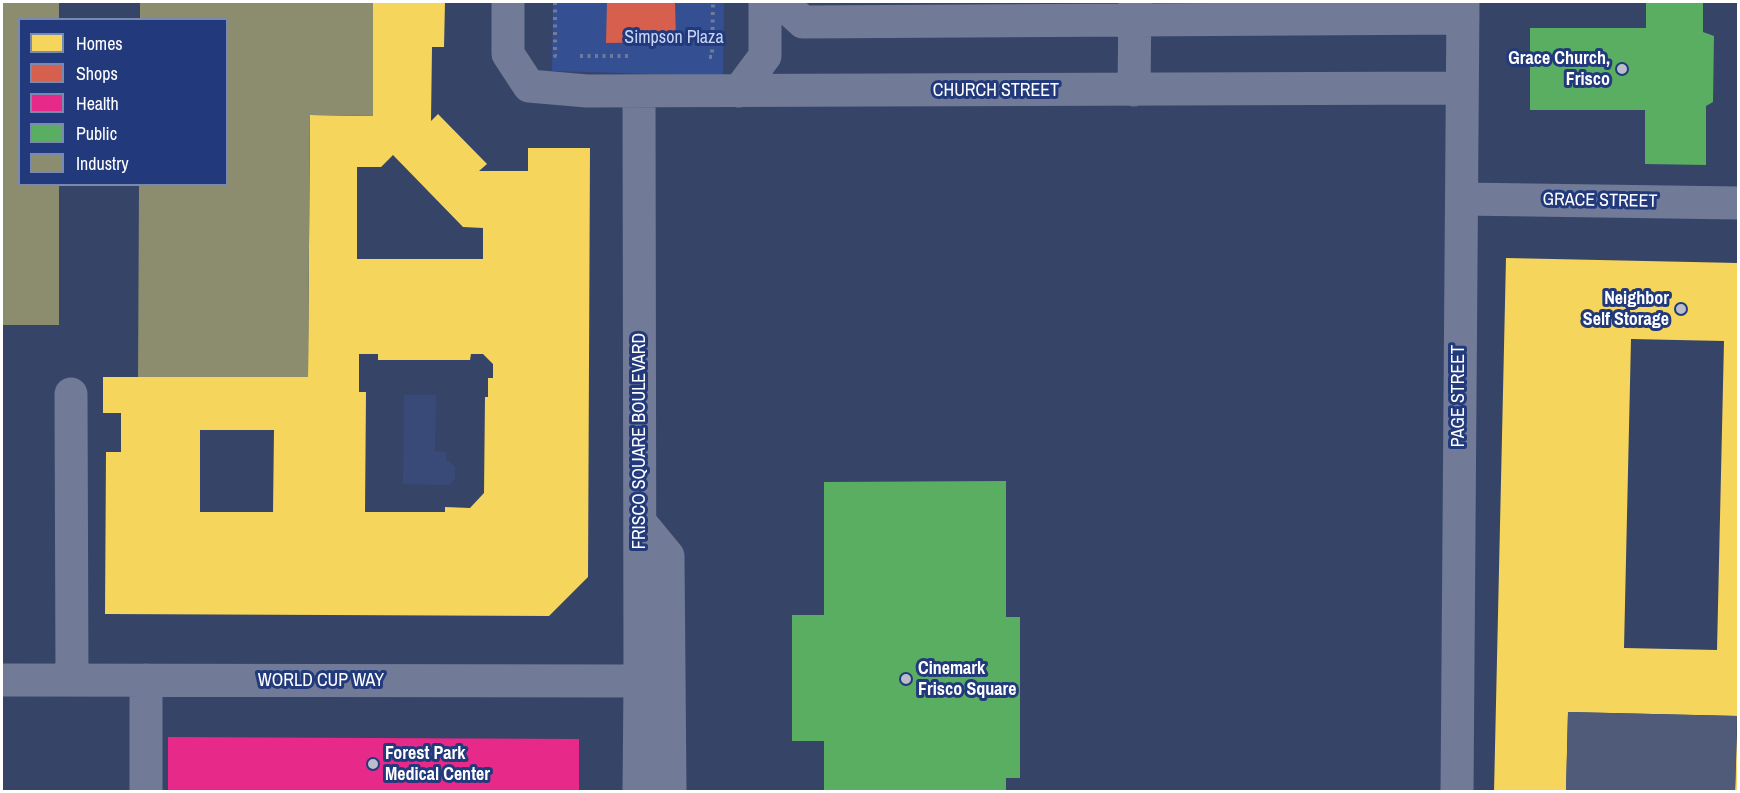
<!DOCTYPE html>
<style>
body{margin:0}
#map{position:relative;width:1740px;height:793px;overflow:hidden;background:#364468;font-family:"Archivo Narrow",sans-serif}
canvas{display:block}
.frame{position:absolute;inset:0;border:3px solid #fff;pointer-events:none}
.legend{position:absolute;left:18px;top:18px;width:210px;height:168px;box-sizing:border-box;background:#223a7c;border:2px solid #7a89b0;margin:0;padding:8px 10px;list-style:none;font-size:18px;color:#fff}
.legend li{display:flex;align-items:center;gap:12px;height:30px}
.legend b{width:30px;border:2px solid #7a89b0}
</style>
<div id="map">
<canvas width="1740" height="793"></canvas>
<div class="frame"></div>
<ul class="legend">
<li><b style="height:16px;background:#f6d55c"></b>Homes</li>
<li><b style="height:16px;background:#d6604d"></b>Shops</li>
<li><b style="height:16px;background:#e7298a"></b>Health</li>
<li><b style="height:16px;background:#5aae61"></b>Public</li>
<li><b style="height:16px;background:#8c8c6e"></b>Industry</li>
</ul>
</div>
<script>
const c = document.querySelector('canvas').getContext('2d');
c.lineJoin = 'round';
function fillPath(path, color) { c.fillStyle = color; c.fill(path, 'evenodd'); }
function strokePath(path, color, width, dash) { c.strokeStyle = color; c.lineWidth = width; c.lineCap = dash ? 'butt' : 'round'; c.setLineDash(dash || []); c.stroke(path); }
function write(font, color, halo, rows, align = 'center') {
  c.font = font + ' "Archivo Narrow",sans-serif'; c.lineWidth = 6; c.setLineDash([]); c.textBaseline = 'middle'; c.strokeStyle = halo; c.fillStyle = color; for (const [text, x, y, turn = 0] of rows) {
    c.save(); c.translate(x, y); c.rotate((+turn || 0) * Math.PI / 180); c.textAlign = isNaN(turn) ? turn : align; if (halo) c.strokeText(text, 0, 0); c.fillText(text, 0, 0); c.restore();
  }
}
fillPath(new Path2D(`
 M553,2h171l-1,74 -171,-5z`), '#354f93');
fillPath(new Path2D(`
 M404,395h32l-1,56 11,1v9h3l6,6v12l-6,6 -46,-1z`), '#394a79');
fillPath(new Path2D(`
 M373,2h72l-1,45h-12l-1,74 7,-7 49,50 -8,7h49v-23h62l-2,429 -39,39 -444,-2 1,-162h15v-39h-18v-36h205l2,-262 63,1zM393,155l70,72 20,1v31h-126v-92h24zM359,354h19v6h92l1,-6h12l10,10v14h-5v19h-3l-1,96 -14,15 -25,-1v5h-80l1,-120h-7zM200,430h74l-1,82h-73z
 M1506,258l232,5v453l-170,-4 -2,80h-72zM1631,339l93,2 -7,309 -93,-2z
 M1737,733h1v59h-3z`), '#f6d55c');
fillPath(new Path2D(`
 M607,2h68l1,40 -70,1z`), '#d6604d');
fillPath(new Path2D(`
 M168,737l411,2v53h-411z`), '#e7298a');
fillPath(new Path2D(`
 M1646,2h57v30l11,4 -1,66 -7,4v59l-61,-1v-54h-115v-82h116z
 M1006,481v136h14v161h-14v14h-182v-51h-32v-126h32v-133z`), '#5aae61');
fillPath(new Path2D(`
 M2,2h57v18h-39v164h39v141h-57z
 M140,2h233v114l-63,-1 -2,262h-170l1,-193h87v-164h-86z`), '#8c8c6e');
fillPath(new Path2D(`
 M1568,712l169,4 -2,76h-169z`), '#4f5b78');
strokePath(new Path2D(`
 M555,2v54h2
 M580,56h52
 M709,57h3l1,-55`), '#717b97', 4, [3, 4.5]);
strokePath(new Path2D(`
 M508,2v52l21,32 58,5 875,-3
 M781,2l22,20 660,-4
 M1134,90l1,-88
 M739,91l26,-35v-54
 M1462,199l276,4
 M71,394l1,286
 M640,522l28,34 2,236
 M2,680l638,1
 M146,680v112
 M639,792l1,-111 -1,-590
 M1457,792l6,-790`), '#717b97', 33);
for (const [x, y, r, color] of [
 [1622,69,6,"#b9beca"],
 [1681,309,6,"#b9beca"],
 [906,679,6,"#b9beca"],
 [373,764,6,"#b9beca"]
]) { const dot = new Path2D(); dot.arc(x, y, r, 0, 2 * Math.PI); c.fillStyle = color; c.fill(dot); strokePath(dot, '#223a7c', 2); }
write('18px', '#c8d5f4', '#223a7c', [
 ["Simpson Plaza",674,38]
]);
write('bold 18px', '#fff', '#223a7c', [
 ["Grace Church,",1610,59],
 ["Frisco",1610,80],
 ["Neighbor",1669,299],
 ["Self Storage",1669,320],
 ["Cinemark",918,669,"left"],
 ["Frisco Square",918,690,"left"],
 ["Forest Park",385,754,"left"],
 ["Medical Center",385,775,"left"]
], 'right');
write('18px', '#fff', '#223a7c', [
 ["CHURCH STREET",996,91],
 ["GRACE STREET",1600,201,1],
 ["PAGE STREET",1459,396,-90],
 ["FRISCO SQUARE BOULEVARD",640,441,-90],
 ["WORLD CUP WAY",321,681]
]);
</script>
